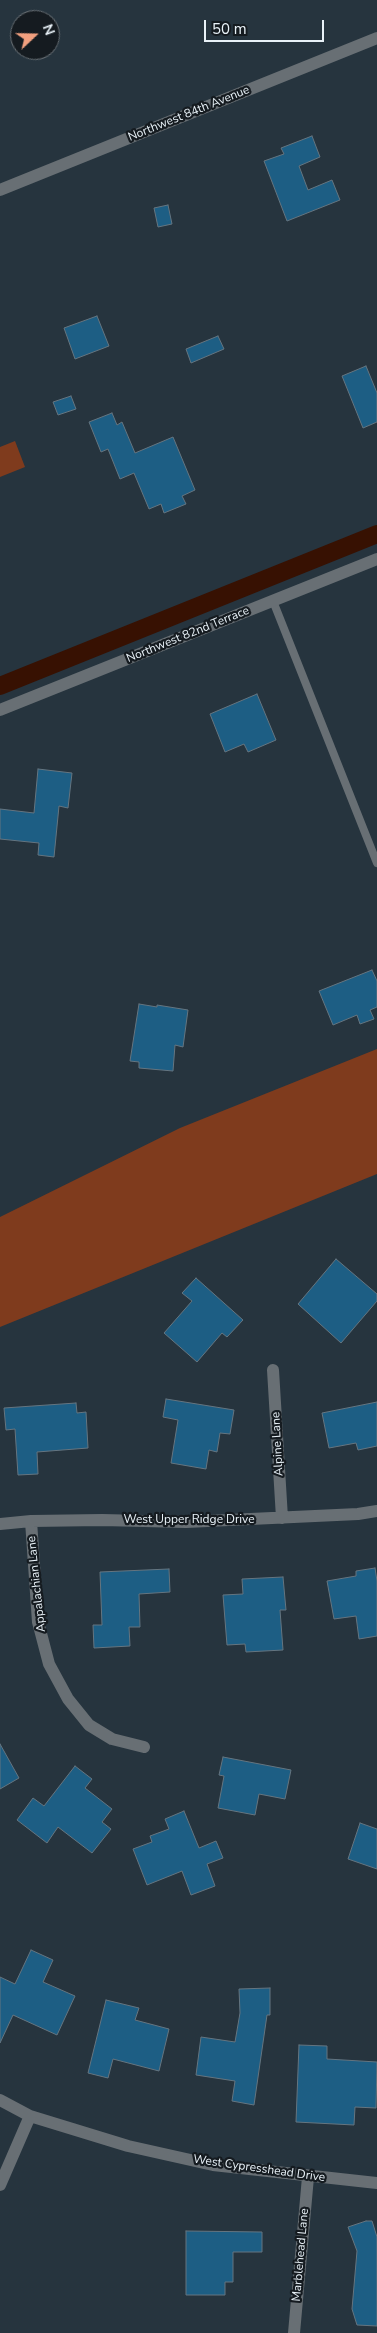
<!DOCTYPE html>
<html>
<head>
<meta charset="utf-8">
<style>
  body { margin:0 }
  #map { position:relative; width:377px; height:2333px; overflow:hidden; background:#26343e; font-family:"Nunito Sans",sans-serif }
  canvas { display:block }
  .north { position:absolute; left:10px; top:10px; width:50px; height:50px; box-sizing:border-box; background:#151b20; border:1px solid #6a7176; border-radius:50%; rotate:69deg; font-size:14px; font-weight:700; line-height:20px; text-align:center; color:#e9f2f8 }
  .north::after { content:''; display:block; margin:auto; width:18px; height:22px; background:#f2a07f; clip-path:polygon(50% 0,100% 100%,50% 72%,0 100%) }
  .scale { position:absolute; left:204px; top:20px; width:120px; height:22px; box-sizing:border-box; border:2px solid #e9f2f8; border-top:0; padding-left:6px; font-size:15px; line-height:18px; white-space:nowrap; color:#e9f2f8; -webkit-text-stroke:4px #151b20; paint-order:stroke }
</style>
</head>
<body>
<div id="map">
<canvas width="377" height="2333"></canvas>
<div class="north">N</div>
<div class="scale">50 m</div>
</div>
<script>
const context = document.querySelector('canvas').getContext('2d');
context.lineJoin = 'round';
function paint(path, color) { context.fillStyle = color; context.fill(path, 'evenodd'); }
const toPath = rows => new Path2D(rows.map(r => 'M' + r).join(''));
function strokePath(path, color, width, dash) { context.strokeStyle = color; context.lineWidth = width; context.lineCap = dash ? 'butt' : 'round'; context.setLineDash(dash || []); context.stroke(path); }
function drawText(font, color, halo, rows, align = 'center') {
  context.font = font + ' "Nunito Sans",sans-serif'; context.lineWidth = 4.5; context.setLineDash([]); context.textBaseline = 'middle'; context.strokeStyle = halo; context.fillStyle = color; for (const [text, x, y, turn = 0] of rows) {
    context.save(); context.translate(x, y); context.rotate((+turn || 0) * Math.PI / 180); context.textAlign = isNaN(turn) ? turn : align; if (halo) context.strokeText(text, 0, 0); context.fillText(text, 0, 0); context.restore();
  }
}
paint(toPath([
  [15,441,25,467,0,477,0,447],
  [377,1049,377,1174,0,1327,0,1217,180,1128]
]), '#7f3b1d');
strokePath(toPath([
  [0,686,377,534]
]), '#371102', 18);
const building = toPath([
  [312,136,320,157,299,166,308,190,332,180,340,200,287,221,264,161,284,154,281,148,312,136],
  [168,205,172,224,158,227,154,208,168,205],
  [97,316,109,346,75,359,64,328,97,316],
  [218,336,224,349,191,363,186,349,218,336],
  [366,366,377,393,377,422,363,428,342,376,366,366],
  [71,396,76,409,58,415,53,402,71,396],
  [112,413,117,425,122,422,135,453,173,437,195,490,182,496,186,504,164,513,161,504,149,509,134,473,120,479,108,449,101,452,89,422,112,413],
  [257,694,276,740,248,752,244,744,225,752,210,714,257,694],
  [38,769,72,773,68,808,59,806,54,857,38,855,39,843,0,839,0,809,34,813,38,769],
  [372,970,377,981,377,1007,370,1010,374,1019,360,1024,357,1015,333,1025,319,991,372,970],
  [139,1004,157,1007,157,1005,188,1010,183,1047,175,1045,173,1071,139,1068,139,1062,130,1061,139,1004],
  [336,1259,377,1294,377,1301,341,1343,298,1304,336,1259],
  [196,1278,243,1320,227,1337,222,1333,197,1362,164,1333,192,1301,182,1293,196,1278],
  [166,1399,234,1410,230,1434,220,1433,217,1452,209,1450,206,1469,171,1463,178,1420,163,1417,166,1399],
  [377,1402,377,1446,358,1450,356,1443,329,1448,322,1413,377,1402],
  [76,1403,77,1413,86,1412,88,1448,37,1452,38,1474,18,1475,15,1429,6,1430,4,1408,76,1403],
  [375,1568,377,1581,377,1636,359,1639,356,1616,334,1619,327,1581,356,1576,356,1571,375,1568],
  [169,1569,170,1592,139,1594,140,1627,129,1627,130,1646,94,1648,93,1625,102,1625,100,1572,169,1569],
  [283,1577,286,1610,280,1610,283,1650,246,1652,245,1644,227,1645,223,1595,243,1594,242,1579,283,1577],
  [0,1744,19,1778,0,1789,0,1744],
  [223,1757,291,1770,285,1799,259,1794,255,1815,218,1808,224,1776,219,1775,223,1757],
  [75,1766,92,1779,85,1788,112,1809,102,1822,111,1829,92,1853,58,1827,47,1843,17,1820,33,1798,44,1806,75,1766],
  [184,1811,199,1848,216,1841,223,1858,207,1864,215,1886,191,1895,182,1871,147,1885,133,1849,152,1842,150,1836,169,1829,165,1819,184,1811],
  [360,1823,377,1829,377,1869,348,1859,360,1823],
  [31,1950,53,1960,43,1982,75,1996,57,2035,13,2015,0,2043,0,1977,15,1984,31,1950],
  [270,1988,270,2015,267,2015,254,2105,232,2101,235,2081,196,2075,201,2037,235,2042,240,2013,239,1989,270,1988],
  [106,2000,139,2008,135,2020,169,2029,159,2071,113,2059,108,2078,88,2073,106,2000],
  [299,2045,327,2046,327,2059,377,2062,376,2108,355,2107,354,2125,296,2122,299,2045],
  [366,2221,372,2221,377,2237,377,2326,357,2325,352,2309,357,2251,348,2227,366,2221],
  [186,2231,262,2232,262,2252,233,2252,233,2282,225,2282,225,2295,186,2295,186,2231]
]);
paint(building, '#1d5e84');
strokePath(building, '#657580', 1);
strokePath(toPath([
  [273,601,377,863]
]), '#686f74', 8);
strokePath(toPath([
  [0,190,377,38],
  [0,710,377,559],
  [273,1370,282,1518],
  [31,1521,38,1622,49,1664,68,1699,89,1725,112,1739,144,1747],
  [0,1524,31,1521,102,1520,186,1522,358,1514,377,1511],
  [0,2100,30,2116,128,2146,213,2165,377,2183],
  [0,2185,30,2116],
  [294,2333,308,2177]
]), '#686f74', 12);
drawText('12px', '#e9f2f8', '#151b20', [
  ["Northwest 84th Avenue",189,114,-22],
  ["Northwest 82nd Terrace",188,635,-22],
  ["Alpine Lane",278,1444,-93],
  ["West Upper Ridge Drive",189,1520],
  ["Appalachian Lane",37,1584,-96],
  ["West Cypresshead Drive",259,2169,8],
  ["Marblehead Lane",301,2255,-85]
]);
</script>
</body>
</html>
